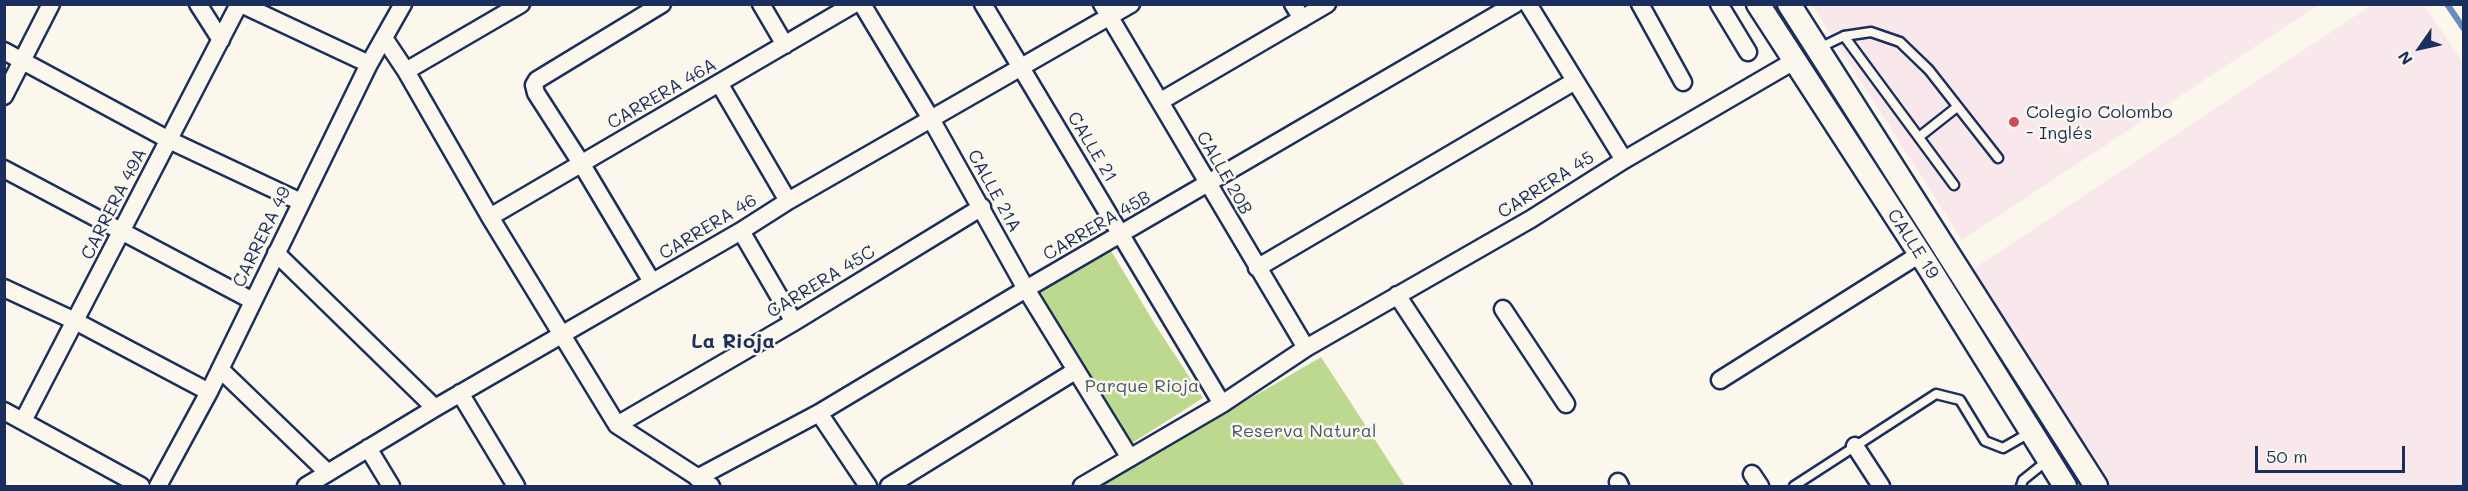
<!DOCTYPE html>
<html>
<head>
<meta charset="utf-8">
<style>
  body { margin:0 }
  #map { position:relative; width:2468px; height:491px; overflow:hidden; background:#fbf7ec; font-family:Mali,sans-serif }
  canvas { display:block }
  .frame { position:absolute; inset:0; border:6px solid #1b2f5e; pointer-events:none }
  .north { position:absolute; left:2390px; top:18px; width:60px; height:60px; -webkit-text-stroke:4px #fbf7ec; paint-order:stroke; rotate:236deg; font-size:16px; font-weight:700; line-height:24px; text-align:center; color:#1b2f5e }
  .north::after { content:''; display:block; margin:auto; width:21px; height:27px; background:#1b2f5e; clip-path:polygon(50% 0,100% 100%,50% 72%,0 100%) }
  .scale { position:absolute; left:2255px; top:446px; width:150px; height:27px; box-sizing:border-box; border:3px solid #1b2f5e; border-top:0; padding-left:8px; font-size:18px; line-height:21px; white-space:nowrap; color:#1b2f5e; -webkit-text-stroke:4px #fbf7ec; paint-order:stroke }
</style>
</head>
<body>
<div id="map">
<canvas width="2468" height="491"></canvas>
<div class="frame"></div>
<div class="north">N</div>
<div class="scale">50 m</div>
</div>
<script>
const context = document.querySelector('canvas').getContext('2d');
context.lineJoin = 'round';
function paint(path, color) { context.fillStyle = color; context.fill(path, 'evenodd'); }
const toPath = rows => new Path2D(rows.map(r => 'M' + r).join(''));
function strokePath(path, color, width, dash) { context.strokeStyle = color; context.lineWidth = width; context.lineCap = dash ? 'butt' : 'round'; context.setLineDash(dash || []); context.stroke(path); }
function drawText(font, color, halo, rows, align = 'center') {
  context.font = font + ' Mali,sans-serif'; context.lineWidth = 5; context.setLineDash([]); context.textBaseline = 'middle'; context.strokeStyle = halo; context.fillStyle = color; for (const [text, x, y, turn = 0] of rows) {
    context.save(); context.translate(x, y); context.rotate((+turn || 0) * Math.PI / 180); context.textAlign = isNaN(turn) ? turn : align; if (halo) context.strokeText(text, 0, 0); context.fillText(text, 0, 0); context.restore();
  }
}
paint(toPath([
  [1812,5,2318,5,1962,240],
  [2372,5,2424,5,2463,62,2463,486,2112,486,1973,269]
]), '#f8e8eb');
paint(toPath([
  [1110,249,1156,326,1203,398,1129,445,1033,295],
  [1321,357,1405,486,1101,486]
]), '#bdd88f');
strokePath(toPath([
  [2447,4,2464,29]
]), '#688dba', 6);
const service = toPath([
  [1844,36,1871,32,1900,42,1929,70,1998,158],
  [1819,48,1844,36,1954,185],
  [1919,137,1957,107],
  [1794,486,1936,394,1960,400,1985,441,2003,448,2031,432],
  [2021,486,2023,480,2048,460]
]);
const minor = toPath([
  [198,4,221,40],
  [241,4,369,64],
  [761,4,785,45],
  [862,4,931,119,1026,289,1130,458],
  [983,4,1222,404],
  [1102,4,1306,348,1531,219,1624,160,1794,61],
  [1293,4,1302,19],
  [1528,4,1624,160],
  [1640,4,1683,82],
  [1719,4,1748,52],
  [384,38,406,71,490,217,617,425,711,486],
  [4,51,169,140,301,202],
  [406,71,521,4],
  [719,83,788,201],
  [4,96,51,4],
  [1161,101,1327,4],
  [4,169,253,301],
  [490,217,854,4],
  [741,231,794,322],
  [276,253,435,408],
  [1257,268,1575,81],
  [652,282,581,163,536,93,534,85,537,80,662,4],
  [4,288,75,321,209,392],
  [1397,295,1523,486],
  [1503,309,1566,404],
  [220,369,328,473],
  [1720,380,1920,254],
  [460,393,516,486],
  [4,411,141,486],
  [819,413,868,486],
  [23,421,239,4],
  [617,425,794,322,982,207],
  [1855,446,1881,486],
  [368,448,391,486],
  [1752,474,1760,486],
  [697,478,819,413,1026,289,1515,4],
  [1618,482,1620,486],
  [158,486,209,392,369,64,403,4],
  [306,486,435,408,741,231,788,201,1131,4],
  [889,486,1075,371],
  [1082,486,1222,404,1306,348]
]);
const secondary = toPath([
  [1758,4,1928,266,2065,486],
  [1789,4,2096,486]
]);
strokePath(service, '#1b2f5e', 13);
strokePath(minor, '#1b2f5e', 21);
strokePath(secondary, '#1b2f5e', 27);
strokePath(service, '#fbf7ec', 8);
strokePath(minor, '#fbf7ec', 16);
strokePath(secondary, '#fbf7ec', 22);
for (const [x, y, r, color] of [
  [2014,122,6,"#d1495b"]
]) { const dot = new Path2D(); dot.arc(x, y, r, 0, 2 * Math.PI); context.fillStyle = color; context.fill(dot); strokePath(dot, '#fbf7ec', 2); }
drawText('18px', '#1b2f5e', '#fbf7ec', [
  ["CARRERA 46A",662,94,-30],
  ["CALLE 21",1092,147,59],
  ["CALLE 20B",1224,173,60],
  ["CARRERA 45",1546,185,-32],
  ["CALLE 21A",994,191,61],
  ["CARRERA 49A",114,204,-63],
  ["CARRERA 45B",1097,226,-30],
  ["CARRERA 46",708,227,-31],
  ["CARRERA 49",262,237,-64],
  ["CALLE 19",1913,244,57],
  ["CARRERA 45C",821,282,-31]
]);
drawText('18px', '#1b2f5e', '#fbf7ec', [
  ["Colegio Colombo",2026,112],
  ["- Inglés",2026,133]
], 'left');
drawText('18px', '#44596a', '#fbf7ec', [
  ["Parque Rioja",1142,386],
  ["Reserva Natural",1304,431]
]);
drawText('bold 20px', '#1b2f5e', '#fbf7ec', [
  ["La Rioja",733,342]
]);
</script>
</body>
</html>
